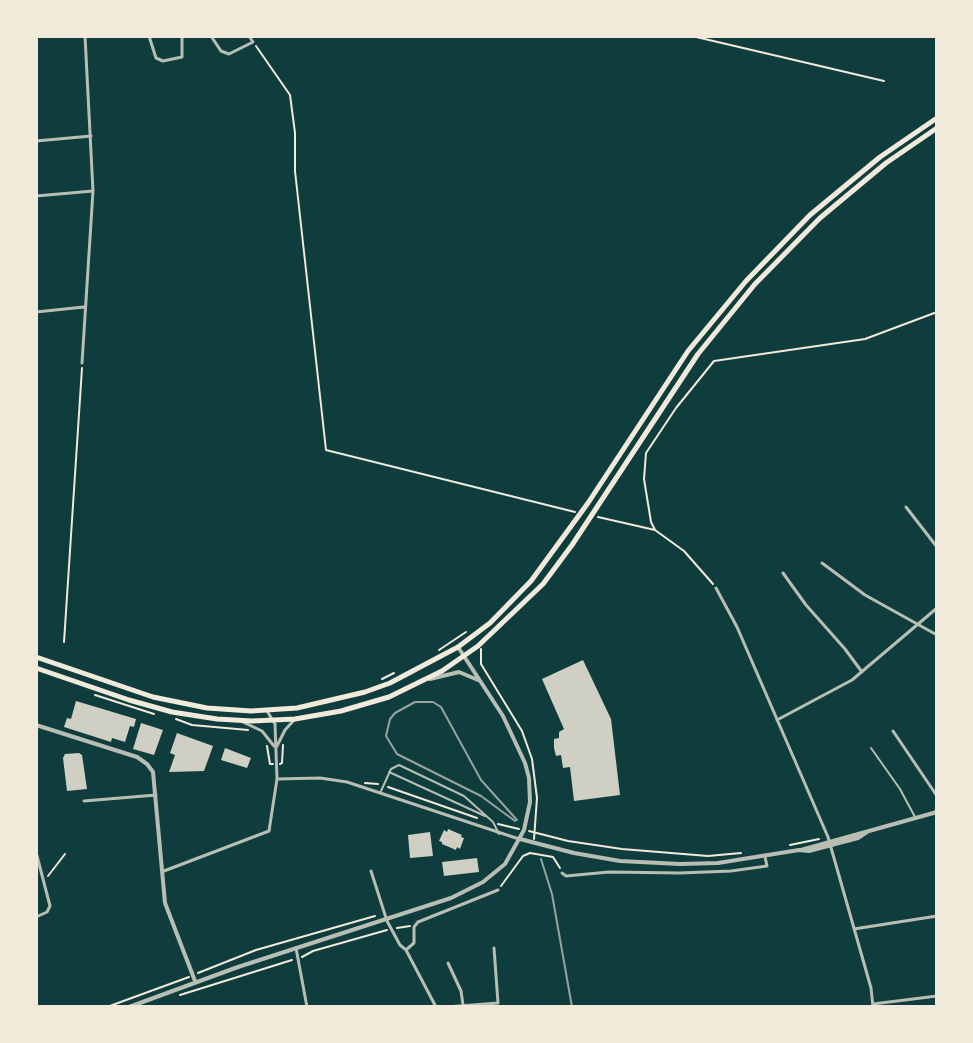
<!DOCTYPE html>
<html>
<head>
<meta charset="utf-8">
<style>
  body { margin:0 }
  #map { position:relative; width:973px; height:1043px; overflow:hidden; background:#0f3d3e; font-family:"Roboto Serif",serif }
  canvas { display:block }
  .frame { position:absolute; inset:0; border:38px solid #f1e9da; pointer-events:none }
</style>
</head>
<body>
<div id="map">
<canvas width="973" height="1043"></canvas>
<div class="frame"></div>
</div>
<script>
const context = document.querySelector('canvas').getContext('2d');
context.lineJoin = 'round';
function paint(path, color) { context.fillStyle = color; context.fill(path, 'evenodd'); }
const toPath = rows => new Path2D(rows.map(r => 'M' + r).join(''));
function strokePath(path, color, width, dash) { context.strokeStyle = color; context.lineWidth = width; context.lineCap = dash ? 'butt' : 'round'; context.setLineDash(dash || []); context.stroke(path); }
paint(toPath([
  [583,660,611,719,620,795,574,801,570,767,563,768,561,755,556,756,554,748,554,739,559,738,559,732,564,729,542,679],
  [76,701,136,719,134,727,130,726,125,742,112,738,111,742,64,727,67,718,71,719],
  [141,723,163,730,154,755,133,749],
  [177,733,213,746,204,771,169,772,175,755,170,753],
  [225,748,251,758,247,768,221,760],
  [79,753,82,755,87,789,67,791,63,758,65,754],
  [448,829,462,835,461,837,464,838,460,849,457,847,456,850,442,844,442,842,439,841,444,830,447,832],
  [430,832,433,856,410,858,408,835],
  [477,858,479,872,444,876,442,862]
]), '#cfcfc3');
strokePath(toPath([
  [692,36,884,81],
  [256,46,290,95,295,133,295,171,326,450,575,512],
  [598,517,655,530,684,551,713,584],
  [655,530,651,522,644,479,646,453,676,408,714,361,865,339,937,312],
  [64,642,82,368],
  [481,649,481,664,522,731,532,759,537,798,534,839],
  [439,650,466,632],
  [382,679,394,673],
  [95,695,154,714],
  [176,719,192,725,248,730],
  [267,746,270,764,273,764],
  [280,764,282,763,283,745],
  [365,783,378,784],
  [388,787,477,818],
  [498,824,519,829],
  [529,831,568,841,622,849,708,856,741,853],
  [790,845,819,839],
  [48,876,65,854],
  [501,886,523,856,530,853,553,857,560,868],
  [397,928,410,926],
  [302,957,313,951,387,930],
  [198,973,256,950,375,916],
  [180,995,292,960],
  [107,1007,189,977]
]), '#f1e9da', 2);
strokePath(toPath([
  [871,748,900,789,915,817],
  [389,772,485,816],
  [381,791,391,769,399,765,464,796,493,822,499,834]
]), '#b8beb3', 2);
strokePath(toPath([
  [149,36,156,58,163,61,182,57,182,36],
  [211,36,221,51,229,54,253,42,249,36],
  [36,141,91,136],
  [36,196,93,191],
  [36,312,84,307],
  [82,363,93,191,85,36],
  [906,507,937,547],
  [822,563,865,595,937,635],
  [783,573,806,605,845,649,862,672],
  [716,588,737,627,828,837,871,988,873,1007],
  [777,720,852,680,937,608],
  [243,722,262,731,274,746],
  [893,731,937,796],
  [277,746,285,730,295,719],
  [277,779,320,778,347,782,519,839],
  [84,801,156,795],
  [936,813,937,800],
  [36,852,50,906,47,912,36,917],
  [164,871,269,831,277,779,275,724,267,711],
  [371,871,387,921,400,945,406,950,436,1007],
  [562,873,566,876,609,872,680,873,731,871,767,866,765,857],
  [854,929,937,916],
  [296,948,307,1007],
  [406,950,414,943,414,927,418,922,498,890],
  [448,963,461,991,463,1005],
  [873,1004,937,996],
  [446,1007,498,1003,494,948]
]), '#b8beb3', 3);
strokePath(toPath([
  [430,679,459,672,478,680],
  [36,725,137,757,147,764,153,772,165,903,195,981],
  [520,839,574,853,620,861,680,864,718,863,799,850,809,851,858,838,867,832],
  [801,850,937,812],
  [129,1007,238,967,451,898,483,882,505,864,524,830,530,802,529,778,525,763,503,716,458,647]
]), '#b8beb3', 4);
strokePath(toPath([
  [36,657,153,697,207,708,251,711,297,708,365,692,390,683,458,647,490,623,531,581,588,503,688,351,746,281,810,215,880,157,937,118],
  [36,668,129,700,172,712,217,719,252,721,295,719,341,711,389,697,442,671,478,646,543,584,572,545,698,354,755,284,820,218,886,163,937,128]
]), '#f1e9da', 5);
strokePath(toPath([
  [515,821,481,796,397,754,386,736,390,719,395,713,415,702,433,702,441,707,481,780,517,820],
  [541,859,552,894,572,1007]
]), '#97a49c', 2);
</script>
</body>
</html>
